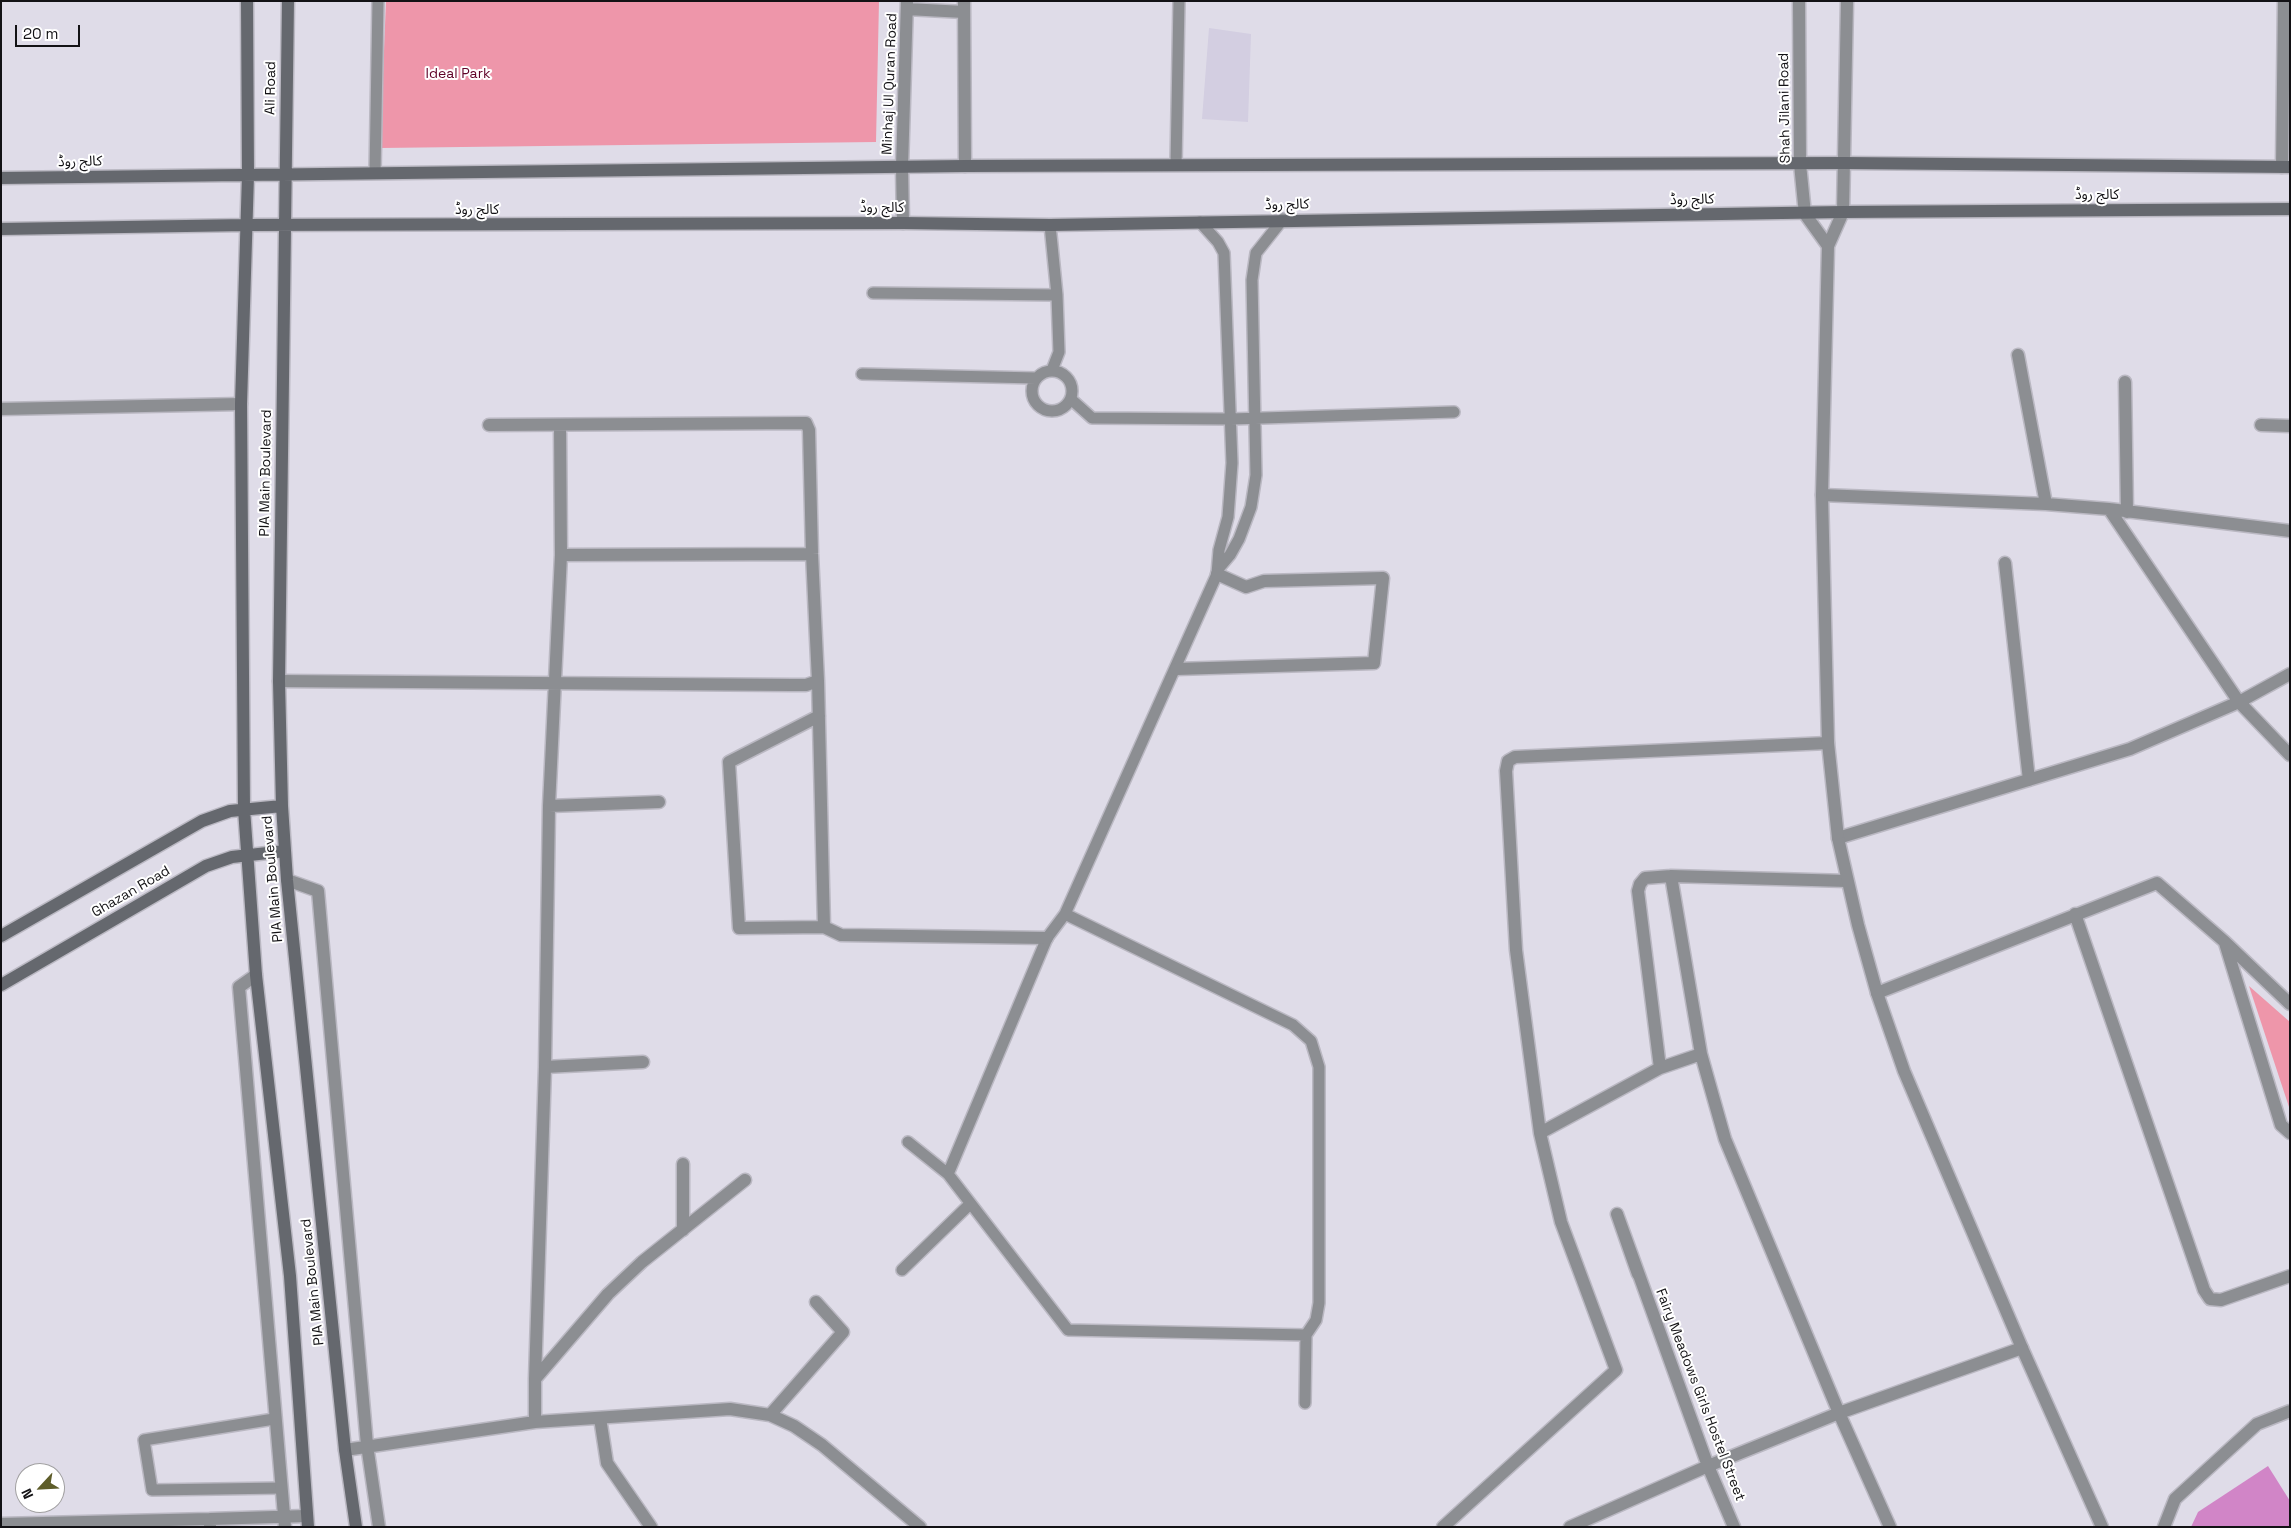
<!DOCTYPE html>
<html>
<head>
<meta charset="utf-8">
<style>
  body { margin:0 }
  #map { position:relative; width:2291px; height:1528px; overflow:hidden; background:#dfdce8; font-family:"Space Grotesk",sans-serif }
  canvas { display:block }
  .frame { position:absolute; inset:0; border:2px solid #131215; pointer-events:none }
  .north { position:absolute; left:15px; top:1463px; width:50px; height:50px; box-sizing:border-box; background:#fff; border:1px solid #a1a0a1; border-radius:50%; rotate:245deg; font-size:14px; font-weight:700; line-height:20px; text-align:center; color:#131215 }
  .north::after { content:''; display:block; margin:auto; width:18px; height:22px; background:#5e5d2a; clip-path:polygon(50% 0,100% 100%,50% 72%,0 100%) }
  .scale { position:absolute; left:15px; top:25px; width:65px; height:22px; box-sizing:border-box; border:2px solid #131215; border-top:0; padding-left:6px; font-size:15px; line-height:18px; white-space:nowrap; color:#131215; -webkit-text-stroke:4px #fff; paint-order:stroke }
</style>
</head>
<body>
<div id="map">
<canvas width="2291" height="1528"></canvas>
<div class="frame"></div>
<div class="north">N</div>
<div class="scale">20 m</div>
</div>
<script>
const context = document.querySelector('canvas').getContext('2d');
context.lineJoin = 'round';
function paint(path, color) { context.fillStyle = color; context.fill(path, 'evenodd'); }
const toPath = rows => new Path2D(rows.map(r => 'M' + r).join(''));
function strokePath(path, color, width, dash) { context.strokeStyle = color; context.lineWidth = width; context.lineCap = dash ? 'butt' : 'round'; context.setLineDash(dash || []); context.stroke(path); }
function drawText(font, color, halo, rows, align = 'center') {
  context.font = font + ' "Space Grotesk","Noto Sans Arabic",sans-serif'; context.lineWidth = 4; context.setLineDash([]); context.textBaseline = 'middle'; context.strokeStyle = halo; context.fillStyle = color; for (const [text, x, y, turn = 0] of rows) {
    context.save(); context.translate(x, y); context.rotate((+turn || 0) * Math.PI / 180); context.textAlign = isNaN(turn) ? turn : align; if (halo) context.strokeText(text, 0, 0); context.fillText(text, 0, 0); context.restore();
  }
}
paint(toPath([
  [1209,28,1251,34,1248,122,1202,119]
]), '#d3cee1');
paint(toPath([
  [386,1,879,1,876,142,380,148],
  [2249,986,2290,1022,2290,1110]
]), '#ee96aa');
paint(toPath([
  [2268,1466,2290,1501,2290,1527,2191,1527,2198,1512]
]), '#d185c7');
const service = toPath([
  [1176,165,1179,1],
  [375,173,378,1],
  [1050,225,1057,295,1059,352,1052,370],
  [873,293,1057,295],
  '1032 391a20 20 0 1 1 40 0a20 20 0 1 1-40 0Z',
  [862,374,1036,378],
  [1072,400,1092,418,1231,419,1454,412],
  [1219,568,1230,555,1239,539,1251,507,1256,475,1252,280,1256,253,1283,219],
  [1065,914,1293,1025,1311,1041,1319,1067,1319,1303,1316,1320,1306,1335,1305,1403],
  [908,1142,948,1174,1047,938,1065,914,1217,574,1219,550,1228,517,1232,463,1224,253,1218,242,1200,222],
  [948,1174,1068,1330,1306,1335],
  [902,1270,970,1204],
  [274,1419,144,1440,152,1490,281,1488]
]);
const minor = toPath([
  [2282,167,2284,1],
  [2018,355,2046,504],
  [2125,382,2127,512],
  [1,409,241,404],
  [489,425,806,423,809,430,812,554,818,681,824,927],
  [2261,425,2290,426],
  [1822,495,2046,504,2109,509,2290,531],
  [2109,509,2239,702,2290,755],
  [561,555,812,554],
  [2005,563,2029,780],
  [1176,669,1374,663,1383,578,1264,581,1246,587,1217,574],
  [279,681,792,685,806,685,818,681],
  [819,716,729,762,739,928,824,927,841,935,1047,938],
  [549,806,659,802],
  [1838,838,2130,749,2239,702,2290,674],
  [1671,876,1701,1054,1725,1139,1839,1413,1890,1527],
  [287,880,318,891,367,1445,379,1527],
  [2075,914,2204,1290,2210,1299,2221,1300,2290,1276],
  [2225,943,2281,1125,2290,1133],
  [256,975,239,987,285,1527],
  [1877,993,2157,883,2225,942,2290,1004],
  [545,1067,643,1062],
  [1660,1068,1638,891,1640,884,1645,878,1671,876,1847,881],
  [1540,1133,1516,950,1506,771,1508,761,1515,757,1828,743],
  [683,1164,683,1230],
  [1638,1274,1633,1260,1617,1214,1708,1466,1734,1527],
  [535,1379,545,1067,549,806,561,555,560,425],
  [770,1415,843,1332,816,1302],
  [600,1418,607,1463,651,1527],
  [535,1422,535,1379,608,1294,642,1262,745,1180],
  [345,1450,535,1422,730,1409,770,1415,794,1426,822,1445,920,1527],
  [1,1524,210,1519],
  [210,1527,210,1519,306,1516],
  [1443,1527,1616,1370,1561,1222,1540,1133,1660,1068,1701,1054],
  [1570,1527,1708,1466,1839,1413,2022,1348],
  [2164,1527,2175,1499,2257,1424,2290,1411]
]);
const tertiary = toPath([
  [964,1,965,166],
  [1799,1,1800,164,1805,214,1828,246],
  [1847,1,1843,212,1828,246,1822,495,1828,743,1838,838,1858,925,1877,993,1904,1071,2022,1348,2102,1527],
  [907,9,964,12],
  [903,223,902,167,907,1]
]);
const secondary = toPath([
  [247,1,248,175,241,404,244,809,256,975,290,1276,308,1527],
  [288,1,279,681,282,806,287,880,345,1450,356,1527],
  [1,178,965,166,1844,163,2290,167],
  [1,229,247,225,903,223,1050,225,1843,212,2290,209],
  [1,936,202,821,230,811,282,806],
  [1,985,206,866,232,857,285,851]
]);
strokePath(service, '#bab8c2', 14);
strokePath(minor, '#bab8c2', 15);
strokePath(tertiary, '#bab8c2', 15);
strokePath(secondary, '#bab8c2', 15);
strokePath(service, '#8c8e92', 11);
strokePath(minor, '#8c8e92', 12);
strokePath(tertiary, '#8c8e92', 12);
strokePath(secondary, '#65686e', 12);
drawText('14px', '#600228', '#fff', [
  ["Ideal Park",458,74]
]);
drawText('14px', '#131215', '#fff', [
  ["Minhaj Ul Quran Road",890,84,-88],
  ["Ali Road",271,88,-89],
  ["Shah Jilani Road",1785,108,-91],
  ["کالج روڈ",80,162,-1],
  ["کالج روڈ",2097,195],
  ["کالج روڈ",1692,200,-1],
  ["کالج روڈ",1287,205,-1],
  ["کالج روڈ",882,208],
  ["کالج روڈ",477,210],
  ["PIA Main Boulevard",266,473,-89],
  ["PIA Main Boulevard",273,879,-95],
  ["Ghazan Road",131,892,-30],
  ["PIA Main Boulevard",313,1282,-96],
  ["Fairy Meadows Girls Hostel Street",1700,1395,69]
]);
</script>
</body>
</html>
